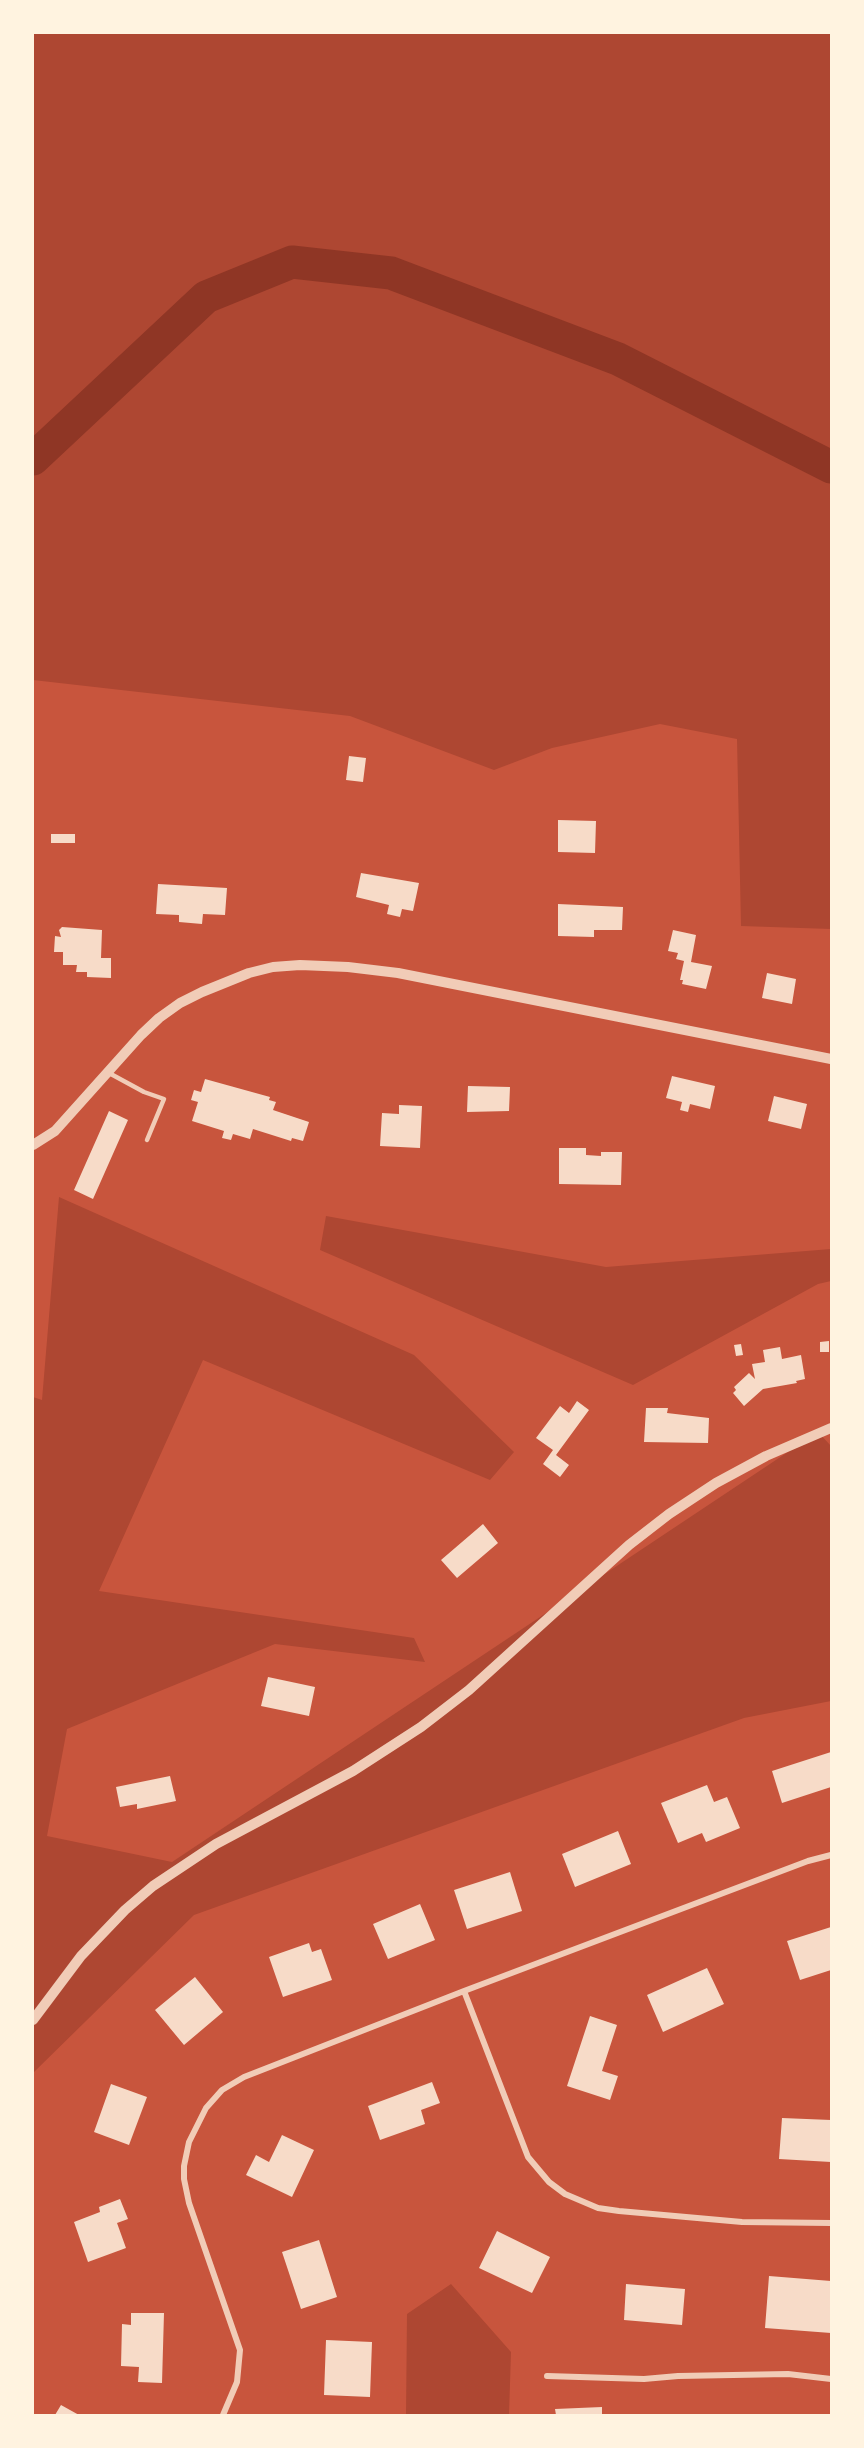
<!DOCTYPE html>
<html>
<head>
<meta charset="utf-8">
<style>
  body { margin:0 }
  #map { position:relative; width:864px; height:2448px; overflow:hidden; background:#c8553d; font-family:"Open Sans",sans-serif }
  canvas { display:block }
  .frame { position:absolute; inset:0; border:34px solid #fff3e0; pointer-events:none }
</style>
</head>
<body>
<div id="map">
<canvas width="864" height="2448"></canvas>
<div class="frame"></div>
</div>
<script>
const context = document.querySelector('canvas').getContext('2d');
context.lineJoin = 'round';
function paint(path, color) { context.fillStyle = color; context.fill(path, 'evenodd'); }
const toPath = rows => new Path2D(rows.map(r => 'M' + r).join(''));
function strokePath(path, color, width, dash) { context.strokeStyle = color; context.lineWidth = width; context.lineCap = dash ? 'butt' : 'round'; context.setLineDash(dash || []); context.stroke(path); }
paint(toPath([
  [33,33,831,33,831,929,741,926,737,739,660,724,552,748,494,770,350,716,33,680],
  [59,1197,414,1355,514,1452,490,1480,203,1360,99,1591,414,1638,425,1662,275,1644,67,1729,47,1836,172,1862,818,1432,831,1446,831,1701,744,1718,194,1915,33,2073,33,1397,42,1400],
  [326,1216,606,1267,831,1249,831,1281,818,1284,633,1385,320,1250],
  [451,2284,511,2352,509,2415,406,2415,407,2314]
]), '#ae4732');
strokePath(toPath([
  [33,459,206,297,292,262,391,273,618,359,831,467]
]), '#8f3625', 33);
paint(toPath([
  [349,756,366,758,363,782,346,780],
  [558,820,596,821,595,853,558,852],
  [51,834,75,834,75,843,51,843],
  [361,873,419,883,413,911,402,909,400,917,387,914,389,905,356,897],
  [158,884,227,888,225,915,203,914,202,924,179,922,179,915,156,914],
  [558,904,623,907,622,930,594,930,594,937,558,936],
  [62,927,102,930,101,958,111,958,111,978,87,977,87,972,76,972,77,965,63,965,63,952,54,952,55,936,61,937,59,930],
  [673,930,696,935,691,962,712,966,706,989,682,984,683,980,680,980,684,961,676,959,678,953,668,951],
  [767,973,796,979,792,1004,762,998],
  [672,1076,715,1086,710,1109,690,1104,688,1112,680,1110,682,1102,666,1098],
  [205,1079,270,1097,269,1100,276,1102,273,1110,309,1122,303,1141,292,1138,291,1141,253,1129,250,1139,233,1134,231,1140,222,1138,224,1131,192,1121,198,1102,191,1100,194,1090,201,1092],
  [468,1086,510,1087,509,1111,467,1112],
  [774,1096,807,1104,801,1129,768,1121],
  [399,1105,422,1106,420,1148,380,1146,382,1113,399,1114],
  [109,1111,128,1120,93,1199,74,1190],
  [559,1148,586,1148,586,1155,601,1156,601,1152,622,1152,621,1185,559,1184],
  [829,1341,829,1352,820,1352,820,1342],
  [741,1344,743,1355,736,1356,734,1345],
  [780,1347,782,1359,801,1355,805,1379,796,1381,797,1383,763,1389,744,1406,733,1393,736,1390,734,1387,749,1373,755,1379,752,1364,765,1362,763,1350],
  [577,1401,589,1410,556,1455,569,1465,560,1477,543,1464,553,1450,536,1438,560,1406,569,1413],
  [646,1408,668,1408,667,1413,709,1418,708,1443,644,1442],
  [483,1524,498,1543,457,1578,441,1560],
  [268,1677,315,1687,309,1716,261,1706],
  [831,1752,831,1787,782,1803,772,1771],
  [170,1776,176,1801,137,1809,137,1804,120,1807,116,1787],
  [707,1785,714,1802,727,1797,740,1828,706,1842,702,1833,678,1843,661,1803],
  [618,1831,631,1864,575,1887,562,1854],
  [510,1872,522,1911,467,1929,454,1890],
  [420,1904,435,1940,388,1959,373,1924],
  [831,1927,831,1970,800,1980,787,1941],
  [309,1943,312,1952,321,1949,332,1980,283,1997,269,1957],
  [707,1968,724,2004,663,2032,647,1995],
  [195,1977,223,2012,184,2045,155,2010],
  [590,2016,617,2025,602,2071,618,2076,610,2100,567,2086],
  [432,2082,440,2103,421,2110,425,2124,380,2140,368,2106],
  [111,2084,147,2097,129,2145,94,2132],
  [782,2118,831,2120,831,2162,779,2159],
  [282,2135,314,2150,292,2197,246,2175,256,2155,269,2162],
  [120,2199,128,2219,117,2223,126,2248,88,2262,74,2222,100,2212,99,2207],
  [497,2231,550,2257,532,2293,479,2268],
  [319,2240,337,2297,301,2309,282,2252],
  [769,2276,831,2281,831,2333,765,2328],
  [626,2284,685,2289,682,2325,624,2320],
  [131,2313,164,2313,162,2383,138,2382,139,2367,121,2366,122,2324,131,2325],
  [326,2340,372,2342,370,2397,324,2395],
  [61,2405,79,2415,55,2415],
  [602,2407,602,2415,556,2415,555,2409]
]), '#f7dbc8');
strokePath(toPath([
  [109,1073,144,1092,164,1099,147,1140]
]), '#f1ccb7', 4.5);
strokePath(toPath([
  [464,1991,528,2157,549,2182,565,2194,598,2208,619,2211,742,2222,831,2223],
  [547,2376,644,2379,678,2376,788,2374,831,2379],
  [223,2415,237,2382,240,2350,189,2203,184,2179,184,2166,189,2142,206,2108,222,2090,244,2077,464,1991,808,1861,831,1855]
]), '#f1ccb7', 6);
strokePath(toPath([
  [33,1145,55,1131,141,1035,159,1018,180,1003,202,992,249,973,273,967,300,965,348,967,398,973,831,1059],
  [33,2020,81,1956,125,1910,153,1886,216,1844,353,1771,421,1727,469,1690,629,1545,669,1514,716,1483,766,1456,831,1428]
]), '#f1ccb7', 10);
</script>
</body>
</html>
